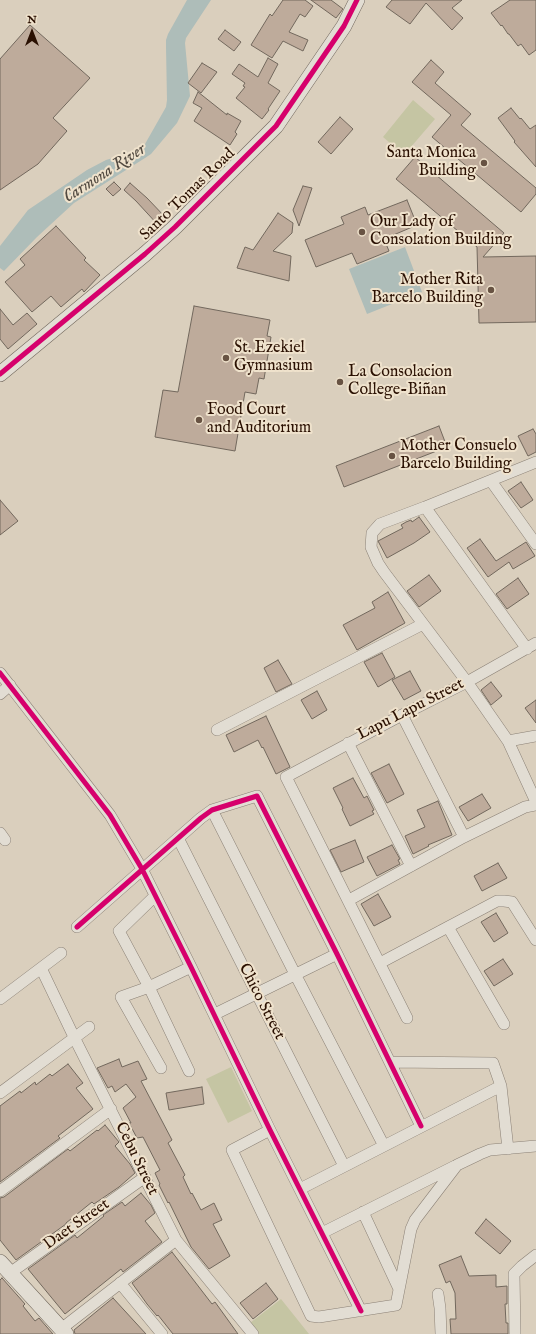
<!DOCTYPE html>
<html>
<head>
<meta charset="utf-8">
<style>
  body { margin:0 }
  #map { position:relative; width:536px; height:1334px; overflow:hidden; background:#dacfbd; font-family:"IM FELL English",serif }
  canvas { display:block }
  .north { position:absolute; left:12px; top:12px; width:40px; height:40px; -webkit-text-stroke:3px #efe2cc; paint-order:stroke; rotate:0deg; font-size:11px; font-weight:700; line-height:16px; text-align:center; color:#2a1002 }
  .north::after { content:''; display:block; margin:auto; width:14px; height:18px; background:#2a1002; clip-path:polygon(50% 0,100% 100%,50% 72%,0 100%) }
</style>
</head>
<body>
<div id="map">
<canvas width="536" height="1334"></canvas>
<div class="north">N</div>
</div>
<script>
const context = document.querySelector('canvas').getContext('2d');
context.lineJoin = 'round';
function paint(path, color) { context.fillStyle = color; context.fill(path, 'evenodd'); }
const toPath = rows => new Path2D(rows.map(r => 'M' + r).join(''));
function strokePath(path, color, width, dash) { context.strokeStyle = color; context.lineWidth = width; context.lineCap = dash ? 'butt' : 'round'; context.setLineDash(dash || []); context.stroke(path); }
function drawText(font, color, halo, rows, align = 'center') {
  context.font = font + ' "IM FELL English",serif'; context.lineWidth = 4; context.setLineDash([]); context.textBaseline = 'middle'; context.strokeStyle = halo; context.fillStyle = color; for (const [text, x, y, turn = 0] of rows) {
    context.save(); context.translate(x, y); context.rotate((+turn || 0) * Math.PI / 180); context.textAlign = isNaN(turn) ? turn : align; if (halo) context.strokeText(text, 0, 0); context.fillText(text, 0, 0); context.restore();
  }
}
paint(toPath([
  [413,100,435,119,404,155,383,137],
  [231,1067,252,1111,228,1123,206,1079],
  [281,1299,309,1334,259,1334,250,1323]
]), '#c5c5a3');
paint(toPath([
  [187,0,211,0,186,38,185,43,190,96,177,123,151,154,145,158,74,203,37,237,4,271,0,268,0,246,28,210,87,170,106,160,133,152,141,148,145,144,166,107,167,100,166,47,166,40,168,34],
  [405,247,422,292,367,314,349,269]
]), '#aebdb9');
const building = toPath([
  [283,0,305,0,313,6,305,17,300,14,289,32,308,40,303,51,283,41,272,58,251,45,270,14,272,16,283,0],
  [311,0,331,0,343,9,336,18,311,0],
  [392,0,462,0,452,8,463,18,452,30,426,3,410,24,386,7,392,0],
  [510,0,536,0,536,50,529,55,521,44,518,46,509,34,508,34,502,25,501,26,491,13,510,0],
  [30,25,90,78,53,118,67,131,38,164,0,190,0,59,30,25],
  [225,30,241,42,234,51,218,39,225,30],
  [268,58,278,64,268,83,280,91,268,109,269,110,262,119,236,98,245,87,243,86,245,83,232,74,239,64,258,77,268,58],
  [431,60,444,72,435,83,471,114,461,125,536,188,536,194,521,212,432,137,451,115,412,82,431,60],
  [202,63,217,72,201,93,188,83,202,63],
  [198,92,227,115,227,113,241,121,235,132,237,134,230,145,194,121,202,108,193,103,198,92],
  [511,108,520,119,521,118,530,129,536,125,536,167,514,142,515,141,498,118,511,108],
  [340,117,353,129,331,154,318,142,340,117],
  [415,157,504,233,483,257,536,256,536,322,479,323,477,247,396,179,415,157],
  [114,182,121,189,113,196,106,189,114,182],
  [130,183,147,198,167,219,159,226,136,201,124,190,130,183],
  [303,186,312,188,299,226,293,210,303,186],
  [407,200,417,225,384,239,389,251,357,264,352,253,316,267,305,240,344,224,341,217,365,207,368,215,407,200],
  [278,213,293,223,292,233,273,251,291,256,289,281,237,268,245,247,253,250,278,213],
  [56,226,86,258,84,260,100,275,84,292,82,289,61,307,51,296,32,312,5,282,25,265,20,259,56,226],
  [194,306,270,320,267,336,271,337,264,379,259,378,256,394,245,392,235,451,155,437,163,390,178,392,194,306],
  [0,309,13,325,27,313,37,324,8,349,0,339,0,309],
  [439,426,447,447,344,487,336,466,439,426],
  [533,429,536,434,536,452,528,456,518,436,533,429],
  [521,482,533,500,521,508,508,491,521,482],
  [0,500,18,521,0,535,0,500],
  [419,517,430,532,414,543,387,558,378,541,403,528,401,525,406,522,411,520,412,522,419,517],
  [480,539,496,561,526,542,535,556,513,569,509,562,488,577,467,548,480,539],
  [429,575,441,591,419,607,407,591,429,575],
  [518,578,529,594,507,609,496,594,518,578],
  [388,592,405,623,357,650,343,625,375,608,372,602,388,592],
  [382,653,395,677,378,687,364,662,382,653],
  [278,660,292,684,276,692,264,668,278,660],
  [410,671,421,691,404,700,392,680,410,671],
  [491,682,502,696,491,705,481,690,491,682],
  [317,691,327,710,312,719,301,700,317,691],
  [536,700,536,723,525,708,536,700],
  [266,716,290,767,276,774,263,747,262,748,258,740,234,752,226,735,266,716],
  [389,764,404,794,387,803,371,773,389,764],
  [353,778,364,798,367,796,374,810,372,811,374,814,350,826,342,809,343,808,333,788,353,778],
  [482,794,491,808,468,821,459,807,482,794],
  [438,801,452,835,428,845,429,846,413,854,405,836,425,827,417,810,438,801],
  [355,840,364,862,341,872,330,850,355,840],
  [392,845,400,859,398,860,400,864,377,876,367,857,392,845],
  [498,863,507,878,482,891,474,876,498,863],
  [378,894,391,917,374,926,361,904,378,894],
  [496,913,508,933,494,942,481,922,496,913],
  [503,959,513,974,494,986,484,971,503,959],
  [119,1059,122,1067,138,1061,147,1079,141,1081,172,1140,168,1143,185,1175,183,1177,191,1194,192,1193,201,1210,214,1203,222,1220,213,1224,230,1256,209,1269,191,1247,169,1202,168,1203,159,1185,160,1184,155,1173,160,1170,143,1137,137,1138,129,1123,131,1123,123,1108,136,1097,126,1084,115,1092,112,1086,108,1088,97,1068,119,1059],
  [68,1064,83,1083,76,1088,93,1109,58,1136,60,1138,0,1182,0,1106,20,1091,21,1093,35,1082,36,1085,50,1074,52,1076,68,1064],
  [202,1087,204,1104,169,1110,166,1093,202,1087],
  [105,1125,119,1142,115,1146,130,1164,135,1173,119,1187,94,1204,92,1202,66,1223,66,1224,16,1260,0,1240,0,1198,4,1197,68,1149,70,1151,97,1130,98,1131,105,1125],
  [141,1193,151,1205,155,1213,145,1221,162,1242,123,1272,121,1269,65,1314,28,1269,75,1235,77,1238,104,1216,103,1215,122,1202,125,1206,141,1193],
  [486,1219,511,1241,500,1254,475,1233,486,1219],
  [172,1252,212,1304,215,1302,238,1334,173,1334,158,1315,157,1316,147,1304,132,1283,172,1252],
  [461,1256,469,1276,496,1275,496,1287,507,1286,507,1304,505,1304,506,1323,508,1323,508,1334,451,1334,450,1319,456,1319,455,1293,450,1281,446,1283,439,1265,461,1256],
  [2,1278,25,1304,23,1306,35,1321,39,1318,53,1334,0,1334,0,1280,2,1278],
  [266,1283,278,1299,253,1319,240,1303,266,1283],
  [113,1298,146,1334,75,1334,74,1330,113,1298]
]);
paint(building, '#beab9b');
strokePath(building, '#72685d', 1);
const street = toPath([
  [536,462,425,507,380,524,372,533,371,547,378,563,384,572,467,682,508,741,536,802],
  [491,481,536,544],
  [425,507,527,649],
  [0,673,110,815,142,869,191,967,270,1130,361,1311],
  [0,694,10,685],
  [402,715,464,837],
  [217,730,423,624],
  [508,741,536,736],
  [348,743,411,866],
  [212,810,295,974,384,1146],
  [0,833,5,840],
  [178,838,344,1166],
  [155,896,119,931,149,987,189,1071],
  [349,900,464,837,525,807,536,805],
  [77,927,201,818,212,810,257,796,337,954,421,1126],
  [448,927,504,1024],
  [380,963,497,901,504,901,512,902,536,940],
  [41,968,74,1037,176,1240,253,1334],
  [0,999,61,953],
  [215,1014,337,954],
  [407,1018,286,777,402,715,467,682,536,643],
  [390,1062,493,1063,501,1086,508,1149],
  [161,1068,121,997,149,987,191,967],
  [0,1093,89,1027],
  [270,1130,232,1150,311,1316,319,1317,396,1305,411,1229,415,1220,457,1165,480,1154,490,1150,536,1146],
  [300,1189,501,1086],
  [0,1191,111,1109],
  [363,1212,399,1289],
  [322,1233,455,1166],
  [10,1273,145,1177],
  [120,1283,162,1334],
  [438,1294,440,1308,441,1334],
  [61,1329,176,1240],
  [515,1334,514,1274,522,1266,536,1255]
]);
const secondary = toPath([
  [0,374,145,254,175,227,276,126,344,26,357,0],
  [0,1262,66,1334]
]);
strokePath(street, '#8b8176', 12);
strokePath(secondary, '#72685d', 16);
strokePath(street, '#e2ddd3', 11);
strokePath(secondary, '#e2ddd3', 15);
strokePath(toPath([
  [0,374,145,254,175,227,276,126,344,26,357,0],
  [0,673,110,815,142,869,191,967,270,1130,361,1311],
  [77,927,201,818,212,810,257,796,337,954,421,1126]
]), '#d6006c', 5);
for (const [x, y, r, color] of [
  [484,163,4,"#685343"],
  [362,232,4,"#685343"],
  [491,290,4,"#685343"],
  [226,358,4,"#685343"],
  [340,382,4,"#685343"],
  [199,420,4,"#685343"],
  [392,456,4,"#685343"]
]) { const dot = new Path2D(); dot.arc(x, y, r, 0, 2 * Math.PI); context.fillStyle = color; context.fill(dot); strokePath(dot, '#efe2cc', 1.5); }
drawText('16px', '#2a1002', '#efe2cc', [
  ["Santa Monica",476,154,"right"],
  ["Building",476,172,"right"],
  ["Our Lady of",370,223],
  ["Consolation Building",370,241],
  ["Mother Rita",483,281,"right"],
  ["Barcelo Building",483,299,"right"],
  ["St. Ezekiel",234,349],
  ["Gymnasium",234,367],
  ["La Consolacion",348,373],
  ["College-Biñan",348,391],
  ["Food Court",207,411],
  ["and Auditorium",207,429],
  ["Mother Consuelo",400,447],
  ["Barcelo Building",400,465]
], 'left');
drawText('16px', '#2a1002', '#efe2cc', [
  ["Santo Tomas Road",188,195,-44],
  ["Lapu Lapu Street",411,710,-27],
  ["Chico Street",261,1002,63],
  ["Cebu Street",136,1159,64],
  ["Daet Street",77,1225,-35]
]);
drawText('italic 17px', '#524a41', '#efe2cc', [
  ["Carmona River",105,174,-33]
]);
</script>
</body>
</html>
